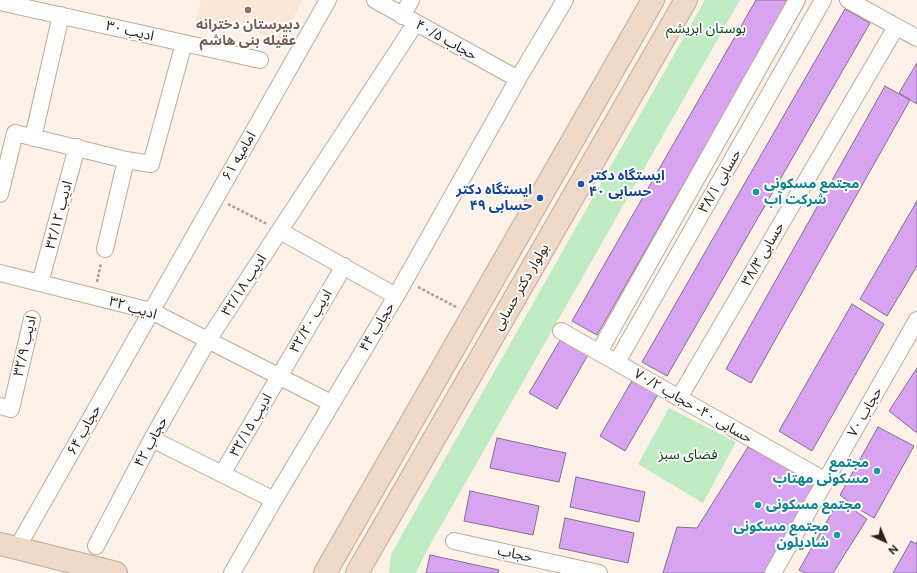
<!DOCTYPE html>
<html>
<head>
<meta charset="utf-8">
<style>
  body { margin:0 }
  #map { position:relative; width:917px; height:573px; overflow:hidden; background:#fdf1e8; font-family:"Public Sans",sans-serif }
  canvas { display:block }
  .north { position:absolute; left:865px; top:521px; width:40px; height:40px; -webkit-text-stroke:3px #fff; paint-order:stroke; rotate:136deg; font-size:11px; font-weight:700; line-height:16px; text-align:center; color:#2c2219 }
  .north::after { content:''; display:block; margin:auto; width:14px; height:18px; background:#2c2219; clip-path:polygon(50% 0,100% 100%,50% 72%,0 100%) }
</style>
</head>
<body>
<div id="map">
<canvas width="917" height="573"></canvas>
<div class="north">N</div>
</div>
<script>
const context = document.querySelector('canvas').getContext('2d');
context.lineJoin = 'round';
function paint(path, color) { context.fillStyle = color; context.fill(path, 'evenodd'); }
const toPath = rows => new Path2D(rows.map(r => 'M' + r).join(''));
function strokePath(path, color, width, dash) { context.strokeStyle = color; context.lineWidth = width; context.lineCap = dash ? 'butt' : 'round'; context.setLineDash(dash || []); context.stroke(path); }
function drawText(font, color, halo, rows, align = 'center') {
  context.font = font + ' "Public Sans","Noto Sans Arabic",sans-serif'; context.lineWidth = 4; context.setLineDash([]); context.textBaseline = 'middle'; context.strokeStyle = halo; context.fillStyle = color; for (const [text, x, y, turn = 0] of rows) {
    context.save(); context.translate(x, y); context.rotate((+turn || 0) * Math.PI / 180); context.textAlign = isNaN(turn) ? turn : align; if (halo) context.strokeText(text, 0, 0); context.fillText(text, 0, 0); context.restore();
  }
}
paint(toPath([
  [201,0,303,0,281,39,196,21]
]), '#fce7d6');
paint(toPath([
  [705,0,740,0,425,554,416,573,389,573,391,554],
  [669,408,736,442,703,503,638,464]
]), '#beebc1');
const building = toPath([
  [756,0,789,0,597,335,572,321,756,0],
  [845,9,870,23,667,376,642,362,845,9],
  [917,63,917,104,899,93,917,63],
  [885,86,910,100,751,383,726,369,885,86],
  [917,201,917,266,887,316,860,299,917,201],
  [852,304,884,324,812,451,779,431,852,304],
  [562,337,589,353,557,409,529,393,562,337],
  [917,368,917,433,889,411,917,368],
  [633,379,658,394,625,451,600,436,633,379],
  [878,427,914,446,874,518,857,508,840,495,878,427],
  [497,438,566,453,559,482,490,468,497,438],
  [748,447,817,484,765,573,663,573,677,527,697,528,748,447],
  [576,477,645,492,639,522,570,507,576,477],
  [470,491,539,506,533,535,464,521,470,491],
  [839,500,867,519,833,573,805,573,799,570,839,500],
  [565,518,634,533,628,563,559,548,565,518],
  [911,541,916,544,917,541,917,573,893,573,911,541],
  [430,555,499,570,498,573,426,573,430,555]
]);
paint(building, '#d8a4f2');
strokePath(building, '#83718c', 1);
const minor = toPath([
  [375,0,518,79],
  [848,0,917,38],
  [0,2,260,60],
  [402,16,411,0],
  [33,138,61,15],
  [0,194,15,133,126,160,151,164,184,43],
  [280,231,396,296],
  [105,249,126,160],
  [0,273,151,311,331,403],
  [40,283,77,147],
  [561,331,826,481],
  [599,352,797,0],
  [617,362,823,0],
  [679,398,896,27],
  [0,406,11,409,32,319],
  [152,439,274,500],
  [222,474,344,266],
  [454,541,599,573],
  [96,546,152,439,208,340,415,24],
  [17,548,328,0],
  [232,573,274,500,396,296,518,79,565,0],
  [773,573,917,320]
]);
const secondary = toPath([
  [0,544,116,573],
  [325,573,653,0],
  [357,573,686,0]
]);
strokePath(minor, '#c5aa94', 18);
strokePath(secondary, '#c5aa94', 24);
strokePath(toPath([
  [228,204,267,224],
  [97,282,101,263],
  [418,287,458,308]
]), '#aca097', 2.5, [3, 2]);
strokePath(minor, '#fff', 16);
strokePath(secondary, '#eed9c8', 22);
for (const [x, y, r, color] of [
  [248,10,4,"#8d6e63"],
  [581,184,4,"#1a4fb4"],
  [756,192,4,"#0f9aa8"],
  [540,198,4,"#1a4fb4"],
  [877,471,4,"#0f9aa8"],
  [758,505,4,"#0f9aa8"],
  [837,535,4,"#0f9aa8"]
]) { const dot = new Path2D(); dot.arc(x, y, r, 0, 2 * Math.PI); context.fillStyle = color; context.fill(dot); strokePath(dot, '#fff', 1.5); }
drawText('bold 14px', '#785e54', '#fff', [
  ["دبیرستان دخترانه",248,25],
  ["عقیله بنی هاشم",248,41]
]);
drawText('14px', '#083f14', '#fff', [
  ["بوستان ابریشم",706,29],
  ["فضای سبز",688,455]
]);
drawText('14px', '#2c2219', '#fff', [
  ["ادیب ۳۰",130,31,13],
  ["حجاب ۴۰/۵",446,40,29],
  ["امامیه ۶۱",239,156,-60],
  ["حسابی ۳۸/۱",720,181,-60],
  ["ادیب ۳۲/۱۲",59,215,-75],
  ["حسابی ۳۸/۳",763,254,-60],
  ["ادیب ۳۲/۱۸",244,285,-57],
  ["بولوار دکتر حسابی",521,287,-60],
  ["ادیب ۳۲",133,308,17],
  ["ادیب ۳۲/۲۰",311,321,-60],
  ["حجاب ۴۴",377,327,-59],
  ["ادیب ۳۲/۹",25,346,-77],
  ["حسابی ۴۰- حجاب ۷۰/۲",693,406,30],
  ["حجاب ۷۰",865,412,-60],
  ["ادیب ۳۲/۱۵",251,425,-60],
  ["حجاب ۶۴",84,430,-61],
  ["حجاب ۴۲",151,442,-62],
  ["حجاب",515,554,12]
]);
drawText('bold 14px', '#164399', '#fff', [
  ["ایستگاه دکتر",589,176],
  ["حسابی ۴۰",589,192],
  ["ایستگاه دکتر",532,190,"right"],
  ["حسابی ۴۹",532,206,"right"]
], 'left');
drawText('bold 14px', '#0d838f', '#fff', [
  ["مجتمع مسکونی",764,184],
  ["شرکت آب",764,200],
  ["مجتمع",869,463,"right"],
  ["مسکونی مهتاب",869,479,"right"],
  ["مجتمع مسکونی",766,505],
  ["مجتمع مسکونی",829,527,"right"],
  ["شادیلون",829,543,"right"]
], 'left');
</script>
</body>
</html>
